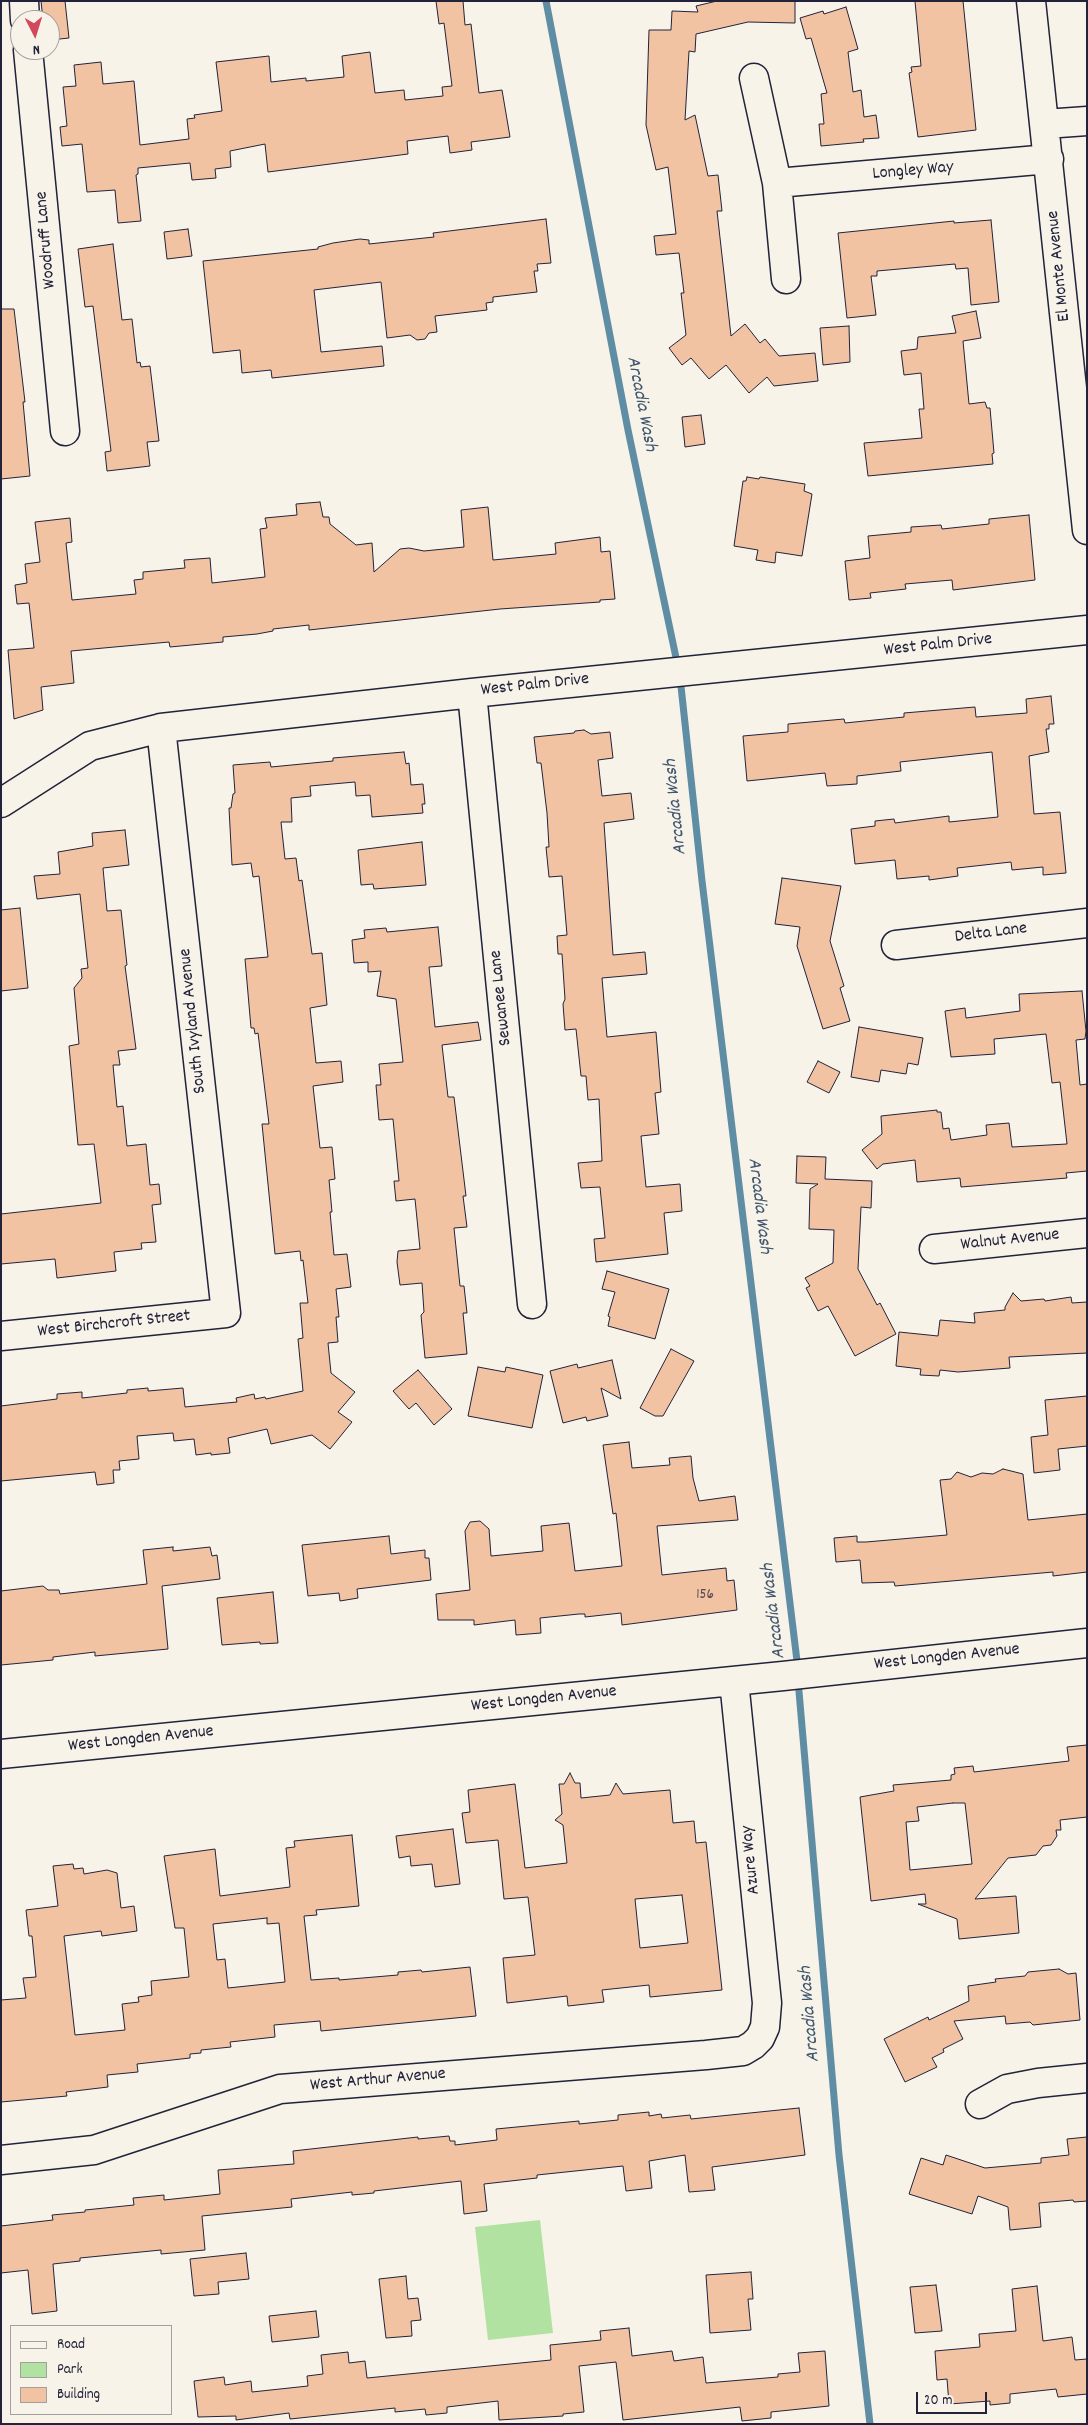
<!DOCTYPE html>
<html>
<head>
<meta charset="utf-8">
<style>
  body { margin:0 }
  #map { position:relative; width:1088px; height:2425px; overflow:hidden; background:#f7f3e8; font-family:Dekko,sans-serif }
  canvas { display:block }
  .frame { position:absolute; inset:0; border:2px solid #22223b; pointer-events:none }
  .legend { position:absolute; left:10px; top:2325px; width:162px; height:90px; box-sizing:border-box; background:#f7f3e8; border:1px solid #a29fa3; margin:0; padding:6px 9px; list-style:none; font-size:15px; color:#22223b }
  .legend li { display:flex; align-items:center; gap:10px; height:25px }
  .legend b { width:25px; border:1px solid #a29fa3 }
  .north { position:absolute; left:10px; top:10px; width:50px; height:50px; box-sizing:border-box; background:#f7f3e8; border:1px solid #a29fa3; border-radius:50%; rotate:175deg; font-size:14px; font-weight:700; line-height:20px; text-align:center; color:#22223b }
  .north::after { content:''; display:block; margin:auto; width:18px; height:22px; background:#d1495b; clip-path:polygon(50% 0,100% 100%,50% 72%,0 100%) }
  .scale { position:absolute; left:916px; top:2392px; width:71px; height:22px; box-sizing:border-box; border:2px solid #22223b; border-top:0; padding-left:6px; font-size:15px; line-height:18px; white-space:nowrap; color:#22223b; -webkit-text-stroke:4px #f7f3e8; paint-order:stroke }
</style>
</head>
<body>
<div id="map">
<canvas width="1088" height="2425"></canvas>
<div class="frame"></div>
<ul class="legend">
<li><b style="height:6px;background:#f7f3e8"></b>Road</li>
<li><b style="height:14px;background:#b2e2a1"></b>Park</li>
<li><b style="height:14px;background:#f2c3a2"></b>Building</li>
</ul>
<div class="north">N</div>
<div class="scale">20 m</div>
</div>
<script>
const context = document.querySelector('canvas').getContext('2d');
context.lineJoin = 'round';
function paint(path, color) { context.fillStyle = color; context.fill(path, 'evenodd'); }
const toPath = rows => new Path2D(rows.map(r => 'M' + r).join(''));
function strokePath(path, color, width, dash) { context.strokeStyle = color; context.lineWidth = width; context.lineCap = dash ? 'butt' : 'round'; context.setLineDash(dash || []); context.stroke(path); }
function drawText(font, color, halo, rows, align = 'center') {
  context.font = font + ' Dekko,sans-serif'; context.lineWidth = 4; context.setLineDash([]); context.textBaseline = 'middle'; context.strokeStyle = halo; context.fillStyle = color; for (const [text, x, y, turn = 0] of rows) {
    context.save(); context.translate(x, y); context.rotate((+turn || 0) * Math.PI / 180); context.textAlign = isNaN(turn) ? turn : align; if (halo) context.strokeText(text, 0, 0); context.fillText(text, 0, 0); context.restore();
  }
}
paint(toPath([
  [540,2220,553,2333,488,2340,475,2227]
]), '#b2e2a1');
strokePath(toPath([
  [546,1,628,430,678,667],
  [680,677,702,881,798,1669],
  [798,1680,839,2155,870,2424]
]), '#5f8da3', 7);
const building = toPath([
  [41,1,65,1,69,38,50,40,50,20,43,20,41,1],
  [436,1,463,1,465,25,471,24,479,93,502,90,510,137,471,142,472,150,450,153,448,136,407,141,408,154,268,172,265,144,230,151,231,167,215,169,216,178,192,180,190,163,138,168,138,174,136,175,141,221,118,223,115,190,87,192,82,144,62,146,60,127,67,126,63,87,76,86,74,65,101,62,103,84,134,81,140,145,189,139,187,119,195,118,194,115,222,111,216,62,269,56,271,82,306,78,306,81,344,77,342,56,370,52,375,93,404,90,405,100,443,96,442,87,452,86,444,23,439,24,436,1],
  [717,1,795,1,795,23,748,22,696,34,695,52,689,51,685,120,695,115,708,176,718,175,722,211,717,211,731,336,745,324,760,343,765,339,779,356,815,353,818,381,774,386,767,377,749,393,726,365,709,379,691,358,682,365,669,348,686,335,681,293,684,293,679,253,656,255,654,236,676,234,668,167,656,170,646,125,649,30,671,30,672,11,698,12,696,6,717,1],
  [915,1,963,1,976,130,918,137,909,73,912,72,911,67,921,66,915,1],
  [846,7,858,49,848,52,853,92,861,90,864,117,876,115,879,138,863,139,864,142,821,146,819,124,824,124,821,94,827,93,811,38,806,39,800,18,823,11,824,14,846,7],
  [546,219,551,263,537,264,538,271,534,271,537,292,493,297,493,302,486,303,487,310,435,316,437,332,429,333,425,339,417,340,410,335,387,338,381,282,314,290,321,352,382,346,384,366,272,378,271,370,242,373,240,350,213,353,203,261,318,249,318,247,333,243,360,239,369,240,369,244,434,237,433,233,546,219],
  [991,220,999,302,971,305,968,268,956,269,955,264,877,271,877,276,871,276,876,315,847,318,838,233,954,221,954,223,991,220],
  [188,229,192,256,167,259,164,232,188,229],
  [113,244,122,320,132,319,137,363,140,362,141,367,150,366,159,441,147,442,150,466,107,471,105,452,111,451,93,306,85,307,78,249,113,244],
  [1,309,14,309,25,402,23,402,30,476,1,479,1,309],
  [976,311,981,338,963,341,969,404,985,402,987,408,990,408,994,453,992,454,993,464,868,476,864,443,922,438,919,409,924,409,921,373,904,375,901,351,917,349,918,337,956,333,952,316,976,311],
  [849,326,850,362,823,365,820,328,849,326],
  [701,415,705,444,685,447,682,417,701,415],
  [747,477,759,479,760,477,805,484,804,491,812,494,802,556,776,552,775,563,756,560,758,550,734,546,743,481,746,481,747,477],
  [320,502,323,517,329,517,330,524,356,545,372,543,374,572,400,549,409,548,424,551,464,547,461,510,488,507,493,560,556,554,555,543,600,537,601,552,610,551,615,599,600,600,600,602,500,609,309,630,309,625,273,629,273,631,257,634,223,637,223,642,170,647,169,642,71,651,74,683,41,687,43,710,14,719,8,650,34,648,29,603,17,604,15,585,27,583,25,564,40,562,35,522,70,518,72,542,66,543,72,600,136,594,134,580,143,579,143,572,185,568,184,560,210,558,212,583,265,577,260,529,267,528,265,518,297,515,296,504,320,502],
  [1029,515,1035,580,953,590,952,580,905,584,906,589,870,593,871,598,849,600,845,561,870,558,868,536,911,532,911,527,941,525,942,529,989,524,989,519,1029,515],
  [1051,696,1054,724,1049,724,1049,729,1046,729,1049,752,1029,756,1034,814,1060,812,1066,873,1043,875,1043,867,1012,870,1011,862,957,868,958,876,929,880,929,876,897,879,895,860,855,864,851,829,875,826,875,821,894,819,895,823,949,816,949,822,998,817,992,752,900,762,901,771,857,776,857,784,827,786,825,773,747,781,743,736,788,732,788,724,844,719,845,723,904,717,904,713,975,707,976,717,1027,713,1026,699,1051,696],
  [584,730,591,734,610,732,613,758,598,760,602,796,631,793,634,819,604,823,613,955,645,952,647,974,602,978,607,1037,656,1032,661,1092,655,1093,659,1134,641,1136,646,1187,680,1184,682,1211,664,1213,668,1254,596,1262,594,1239,605,1238,600,1187,581,1188,578,1163,602,1161,599,1099,588,1100,586,1076,581,1076,576,1029,565,1030,563,1004,565,999,562,954,558,954,557,936,567,935,562,876,549,877,546,847,549,847,547,813,541,763,537,763,534,737,574,733,575,731,584,730],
  [404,752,406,764,409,763,411,785,423,784,425,804,422,804,423,813,372,817,370,795,356,796,355,782,310,786,311,796,291,798,292,822,281,822,285,859,296,858,299,881,302,880,312,954,322,953,327,1005,310,1008,316,1063,341,1061,343,1082,313,1086,320,1148,332,1147,335,1179,329,1180,332,1212,330,1212,334,1255,347,1254,351,1287,336,1289,339,1317,336,1317,338,1342,328,1343,331,1373,355,1392,338,1412,352,1422,330,1449,312,1435,271,1444,267,1429,228,1438,230,1453,211,1455,211,1453,196,1455,194,1439,174,1441,173,1433,137,1436,139,1459,119,1461,120,1470,113,1470,114,1483,97,1485,95,1472,1,1481,1,1406,57,1399,57,1394,82,1392,82,1398,127,1393,127,1390,148,1388,148,1391,183,1388,185,1407,237,1402,236,1398,254,1394,255,1399,265,1397,266,1399,303,1391,298,1339,303,1338,300,1303,308,1303,303,1260,301,1261,300,1251,275,1254,262,1124,269,1124,258,1033,255,1034,254,1028,251,1028,245,959,268,957,259,876,253,877,251,863,232,865,229,808,231,808,233,794,235,793,233,765,270,762,271,767,333,761,333,758,404,752],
  [125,830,129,865,103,868,107,911,121,910,127,965,125,966,136,1049,118,1051,120,1065,113,1065,117,1107,123,1106,127,1146,146,1144,150,1185,159,1184,161,1204,152,1205,156,1242,141,1243,142,1249,114,1252,116,1271,57,1278,55,1259,1,1264,1,1214,101,1203,94,1144,78,1145,69,1046,79,1044,74,988,82,978,81,969,88,968,80,894,37,899,34,876,60,874,58,852,93,846,92,833,125,830],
  [422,842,426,885,374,889,373,884,361,885,358,850,422,842],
  [782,878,841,886,830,941,844,986,840,988,850,1021,823,1029,797,946,800,927,775,924,782,878],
  [20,908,28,988,1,991,1,910,20,908],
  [438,927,442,966,429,967,435,1027,478,1022,481,1040,442,1045,448,1097,454,1097,466,1196,463,1196,467,1227,454,1228,460,1286,464,1286,467,1313,463,1313,467,1354,425,1358,421,1315,424,1312,422,1283,400,1285,397,1262,398,1251,420,1249,415,1199,396,1201,394,1181,399,1181,393,1119,379,1120,376,1085,381,1085,379,1064,403,1062,396,999,377,996,381,971,368,972,368,962,354,963,352,940,365,938,364,930,386,928,387,932,438,927],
  [1082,991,1086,1031,1085,1039,1076,1040,1080,1085,1087,1084,1087,1171,1066,1173,1067,1178,961,1187,960,1178,917,1182,915,1160,883,1164,877,1169,862,1150,882,1134,881,1116,937,1110,937,1112,941,1112,943,1129,949,1128,951,1140,987,1135,986,1125,1009,1123,1012,1147,1067,1144,1060,1082,1052,1083,1046,1034,994,1039,995,1054,951,1057,945,1011,965,1008,966,1018,1020,1011,1019,994,1082,991],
  [859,1027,923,1038,918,1065,908,1063,906,1074,881,1070,879,1082,851,1077,859,1027],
  [818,1061,840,1072,829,1093,807,1082,818,1061],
  [797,1156,826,1157,825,1179,872,1181,871,1208,861,1207,858,1269,877,1305,880,1303,896,1334,855,1356,828,1306,818,1311,806,1288,810,1286,805,1278,833,1263,834,1230,809,1229,810,1189,818,1184,796,1183,797,1156],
  [607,1271,669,1289,655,1339,608,1326,610,1317,608,1316,615,1292,602,1289,607,1271],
  [1013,1293,1021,1301,1044,1299,1045,1301,1071,1297,1072,1303,1087,1302,1087,1353,1009,1357,1010,1368,958,1372,940,1370,939,1376,920,1375,921,1369,896,1366,899,1332,938,1336,940,1320,975,1323,974,1313,1005,1310,1005,1307,1013,1293],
  [671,1349,694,1361,663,1416,655,1416,640,1408,671,1349],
  [612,1360,621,1399,601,1388,608,1416,587,1421,586,1417,563,1423,550,1371,577,1364,578,1368,612,1360],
  [478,1367,505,1372,506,1367,543,1375,532,1428,468,1416,478,1367],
  [418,1370,452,1409,434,1425,416,1403,409,1409,393,1391,418,1370],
  [1087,1396,1087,1446,1058,1449,1060,1470,1034,1473,1031,1437,1048,1435,1045,1400,1087,1396],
  [629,1442,632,1468,670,1465,669,1458,691,1456,693,1478,699,1501,735,1496,738,1520,657,1526,662,1575,726,1568,727,1581,734,1580,737,1610,622,1625,621,1613,585,1617,585,1614,579,1614,540,1618,541,1633,516,1635,515,1620,474,1625,474,1620,438,1620,436,1594,470,1590,465,1531,470,1522,480,1521,489,1529,491,1556,543,1551,541,1526,569,1523,575,1571,622,1566,616,1513,613,1514,603,1445,629,1442],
  [1003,1469,1023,1474,1028,1520,1087,1514,1087,1572,1053,1576,1053,1572,895,1586,894,1582,862,1583,860,1560,836,1562,834,1538,857,1536,857,1542,866,1542,947,1535,940,1480,951,1479,957,1472,971,1477,982,1473,993,1474,1003,1469],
  [389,1536,391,1554,425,1550,425,1558,429,1558,431,1580,357,1589,358,1598,340,1601,339,1593,308,1596,302,1545,389,1536],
  [173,1547,173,1551,210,1547,212,1556,217,1555,220,1579,162,1586,168,1649,95,1656,95,1652,53,1657,53,1660,1,1665,1,1591,43,1586,48,1590,59,1590,60,1594,147,1584,143,1550,173,1547],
  [273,1592,278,1643,260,1644,260,1642,222,1645,217,1598,273,1592],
  [1087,1745,1087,1817,1060,1820,1061,1830,1056,1830,1057,1836,1051,1845,1043,1846,1036,1855,1008,1858,975,1899,1016,1896,1019,1933,959,1939,957,1919,918,1904,926,1904,925,1894,871,1901,860,1797,894,1791,893,1785,951,1780,951,1775,955,1774,954,1768,973,1766,974,1772,1069,1761,1067,1747,1087,1745],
  [953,1803,965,1803,972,1864,910,1870,906,1822,919,1821,917,1807,953,1803],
  [570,1773,575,1783,580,1783,581,1798,610,1795,616,1783,623,1794,670,1790,673,1823,694,1821,696,1843,706,1842,722,1990,650,1997,649,1985,602,1990,604,2002,568,2006,567,1996,507,2003,503,1958,535,1955,528,1897,504,1899,498,1840,466,1843,462,1813,470,1812,468,1790,515,1784,525,1868,567,1863,563,1825,555,1820,562,1814,559,1784,564,1784,570,1773],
  [682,1895,688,1943,640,1948,635,1899,682,1895],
  [453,1829,460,1884,435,1887,432,1864,411,1866,410,1856,399,1858,396,1836,453,1829],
  [352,1835,359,1906,316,1910,317,1915,304,1916,311,1980,339,1978,339,1980,398,1975,398,1972,421,1970,422,1972,470,1967,476,2016,321,2031,320,2021,274,2025,275,2037,230,2042,231,2047,201,2050,201,2053,190,2054,190,2058,137,2064,138,2072,107,2075,108,2087,66,2092,67,2096,1,2102,1,2000,26,1998,23,1978,36,1977,32,1936,29,1936,26,1910,58,1906,53,1866,73,1864,74,1869,83,1868,84,1874,107,1870,117,1873,121,1908,134,1906,137,1931,102,1936,101,1931,64,1936,75,2035,125,2030,122,2004,139,2002,138,1997,152,1995,151,1981,189,1977,184,1928,175,1928,164,1856,215,1849,220,1896,290,1887,286,1848,295,1847,294,1841,352,1835],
  [267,1918,267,1924,279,1923,285,1982,228,1988,225,1959,217,1960,213,1924,267,1918],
  [1059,1969,1068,1974,1076,1973,1080,2020,1033,2025,1030,2022,1006,2024,1005,2016,954,2021,963,2039,943,2049,944,2052,932,2058,937,2067,905,2082,884,2039,928,2017,929,2020,969,2001,968,1986,996,1982,995,1979,1025,1976,1028,1972,1059,1969],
  [799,2108,805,2155,712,2167,715,2190,689,2192,685,2155,649,2161,652,2188,626,2191,623,2166,537,2175,537,2178,484,2184,487,2211,464,2214,461,2181,374,2191,374,2193,352,2195,352,2192,291,2199,292,2207,202,2216,205,2250,161,2254,161,2250,80,2258,80,2261,53,2264,57,2311,32,2314,28,2270,1,2273,1,2226,53,2220,52,2215,85,2212,85,2210,134,2205,133,2198,164,2195,164,2200,220,2194,218,2170,294,2164,293,2151,418,2137,418,2139,449,2136,450,2141,455,2141,455,2145,497,2140,496,2129,579,2121,579,2124,618,2120,618,2115,649,2112,649,2116,661,2114,662,2118,690,2115,691,2119,799,2108],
  [1087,2137,1087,2201,1074,2202,1073,2200,1039,2203,1041,2227,1010,2230,1008,2207,978,2196,972,2214,909,2194,921,2158,943,2165,946,2155,985,2168,1041,2163,1041,2158,1069,2155,1067,2139,1087,2137],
  [246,2253,249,2279,218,2282,219,2294,194,2296,190,2259,246,2253],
  [751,2272,753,2299,748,2299,751,2330,710,2333,706,2275,751,2272],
  [406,2276,408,2299,418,2298,421,2320,411,2321,412,2336,386,2338,379,2279,406,2276],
  [936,2285,942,2331,915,2333,910,2287,936,2285],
  [1037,2286,1043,2341,1072,2337,1075,2360,1087,2359,1087,2394,1058,2397,1056,2389,1010,2394,1010,2403,990,2405,990,2401,949,2404,947,2379,937,2380,935,2351,980,2347,979,2334,1016,2331,1012,2289,1037,2286],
  [316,2311,319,2337,272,2342,269,2316,316,2311],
  [629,2328,632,2356,672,2351,674,2361,703,2357,706,2383,778,2377,778,2374,800,2372,798,2353,825,2351,829,2406,771,2412,771,2418,742,2421,740,2407,623,2420,616,2362,579,2366,584,2412,563,2414,563,2416,499,2420,498,2401,447,2407,447,2413,426,2415,425,2409,395,2412,395,2408,290,2419,289,2413,236,2420,236,2416,198,2417,194,2381,224,2377,225,2385,251,2381,252,2392,308,2386,307,2376,323,2374,321,2355,348,2352,349,2363,365,2361,367,2378,551,2360,550,2345,601,2340,600,2331,629,2328]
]);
paint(building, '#f2c3a2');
strokePath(building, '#22223b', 1);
const minor = toPath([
  [24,1,25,20],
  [1031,1,1087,530],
  [28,50,65,431],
  [754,78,777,183,786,279],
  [1045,124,1087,121],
  [777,183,1049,159],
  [472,693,532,1304],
  [1,803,90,746,161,728,472,693,1087,630],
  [896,945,1087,923],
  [934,1249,1087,1233],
  [1,1336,226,1313,161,728],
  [1,1754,783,1676,1087,1643],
  [980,2104,1007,2089,1038,2083,1087,2078],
  [1,2160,94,2150,280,2089,706,2055,743,2051,753,2045,760,2038,765,2027,767,2003,734,1681]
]);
strokePath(minor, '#22223b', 31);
strokePath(minor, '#f7f3e8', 28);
drawText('15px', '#564a55', null, [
  ["156",705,1596]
]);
drawText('18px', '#22223b', '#f7f3e8', [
  ["Longley Way",913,172,-5],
  ["Woodruff Lane",47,240,-95],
  ["El Monte Avenue",1060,266,-96],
  ["West Palm Drive",938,646,-6],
  ["West Palm Drive",535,686,-6],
  ["Delta Lane",991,934,-7],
  ["Sewanee Lane",502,998,-96],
  ["South Ivyland Avenue",194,1021,-96],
  ["Walnut Avenue",1010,1241,-6],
  ["West Birchcroft Street",114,1325,-6],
  ["West Longden Avenue",947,1658,-6],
  ["West Longden Avenue",544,1700,-6],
  ["West Longden Avenue",141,1740,-6],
  ["Azure Way",752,1860,-96],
  ["West Arthur Avenue",378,2081,-5]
]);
drawText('italic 19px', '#41576f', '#f7f3e8', [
  ["Arcadia Wash",640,404,79],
  ["Arcadia Wash",677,807,-96],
  ["Arcadia Wash",758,1206,83],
  ["Arcadia Wash",775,1611,-97],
  ["Arcadia Wash",811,2014,-95]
]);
</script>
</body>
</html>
